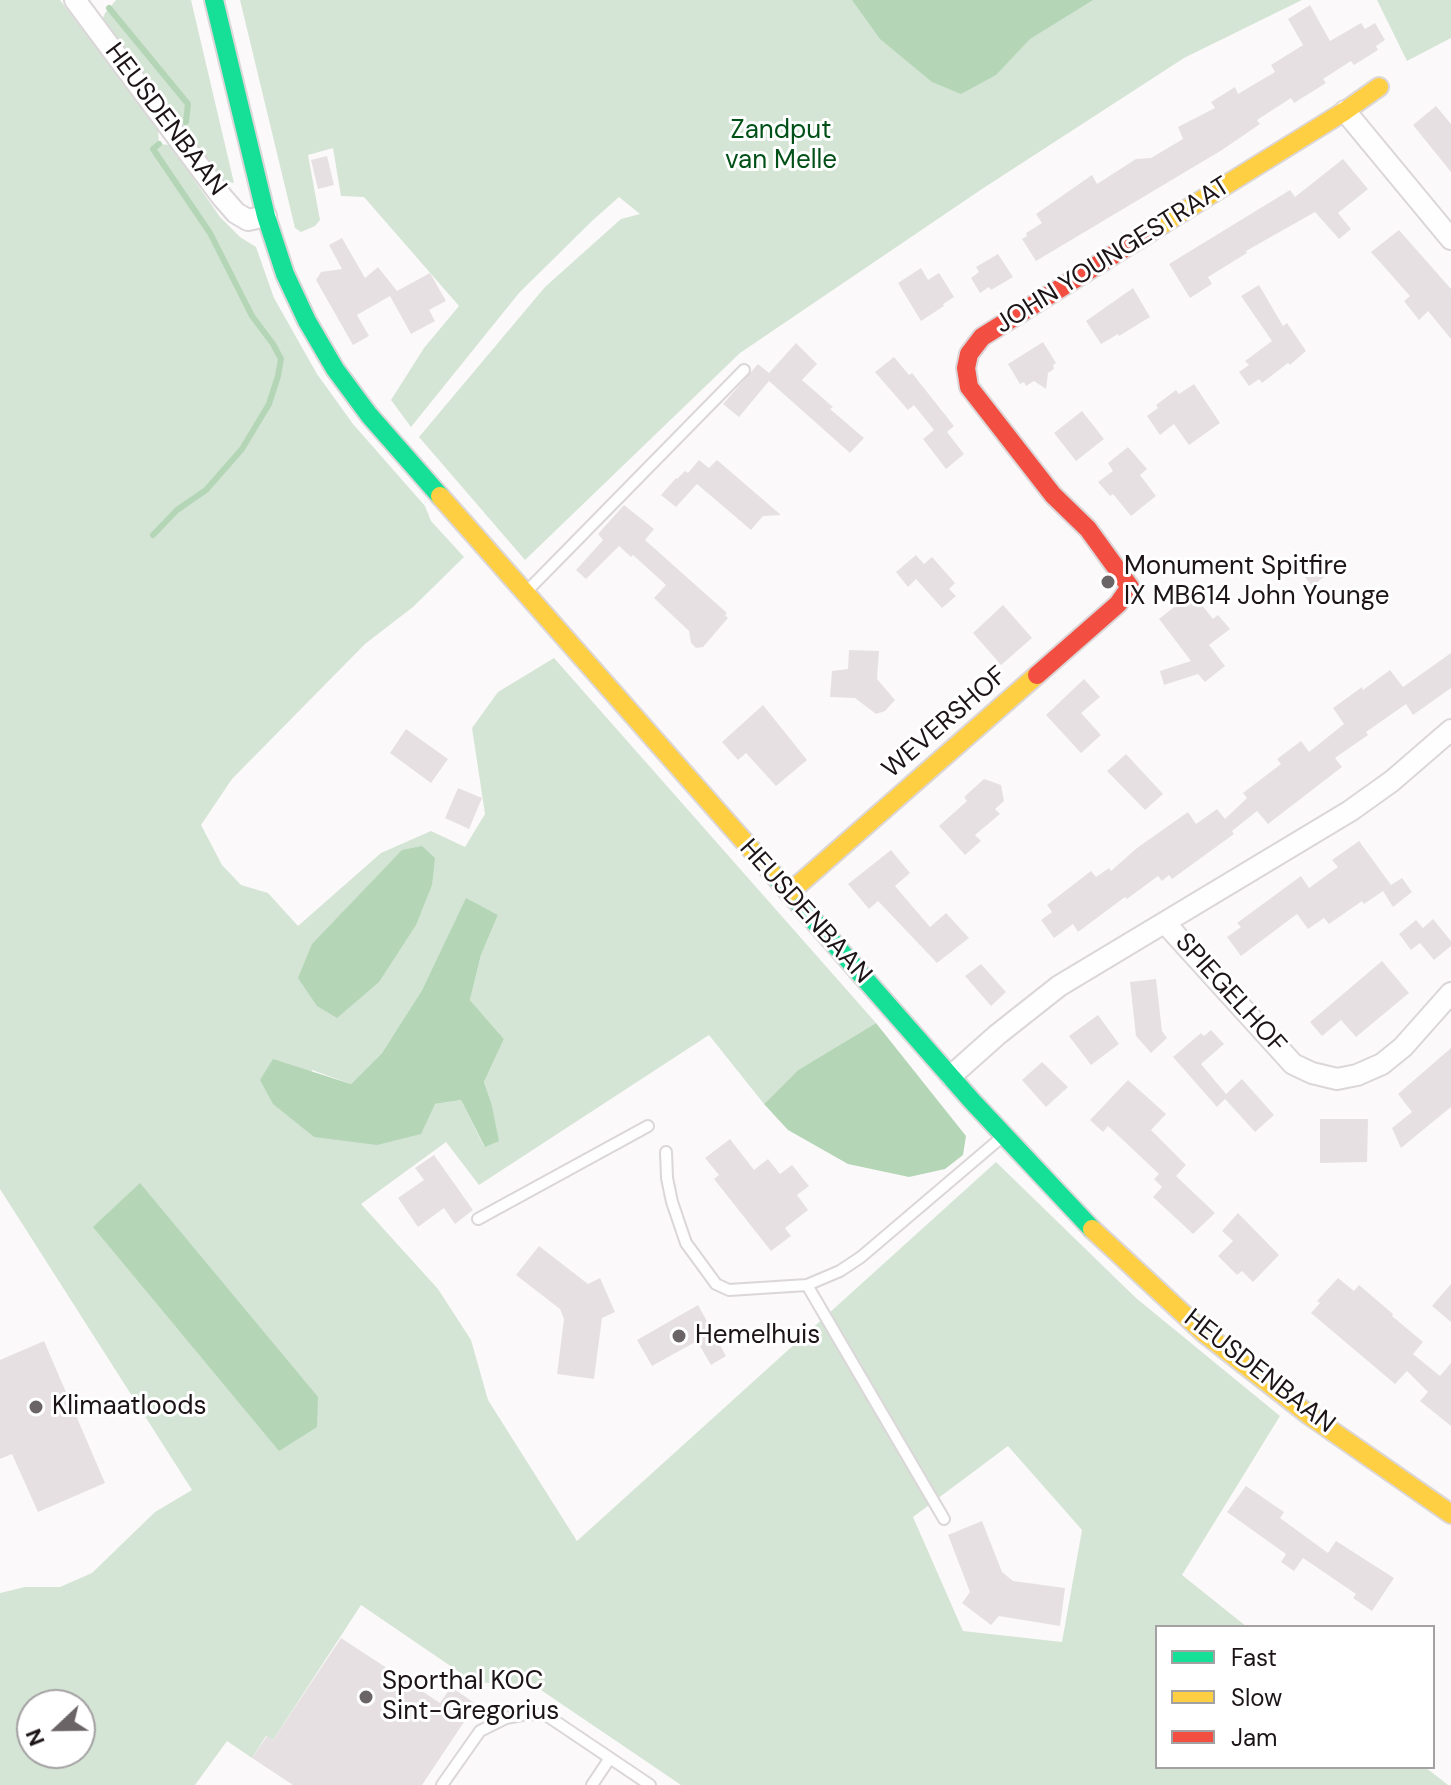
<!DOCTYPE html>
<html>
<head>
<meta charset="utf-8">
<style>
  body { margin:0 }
  #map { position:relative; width:1451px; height:1785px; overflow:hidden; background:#fcf9fa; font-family:"DM Sans",sans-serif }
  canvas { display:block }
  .legend { position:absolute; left:1155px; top:1625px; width:280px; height:144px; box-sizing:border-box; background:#fff; border:2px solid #a4a1a2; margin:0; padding:10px 14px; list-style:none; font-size:24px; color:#1c1416 }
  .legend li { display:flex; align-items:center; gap:16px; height:40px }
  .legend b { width:40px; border:2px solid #a4a1a2 }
  .north { position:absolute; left:16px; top:1689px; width:80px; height:80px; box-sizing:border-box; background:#fff; border:2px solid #a4a1a2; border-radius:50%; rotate:248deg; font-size:22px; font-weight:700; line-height:32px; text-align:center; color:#1c1416 }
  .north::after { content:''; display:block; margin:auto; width:28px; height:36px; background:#6a6466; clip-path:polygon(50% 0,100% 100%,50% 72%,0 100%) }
</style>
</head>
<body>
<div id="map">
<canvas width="1451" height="1785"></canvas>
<ul class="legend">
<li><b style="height:10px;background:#16e098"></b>Fast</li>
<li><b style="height:10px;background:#ffcf43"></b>Slow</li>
<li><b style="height:10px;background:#f24e42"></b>Jam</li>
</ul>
<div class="north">N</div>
</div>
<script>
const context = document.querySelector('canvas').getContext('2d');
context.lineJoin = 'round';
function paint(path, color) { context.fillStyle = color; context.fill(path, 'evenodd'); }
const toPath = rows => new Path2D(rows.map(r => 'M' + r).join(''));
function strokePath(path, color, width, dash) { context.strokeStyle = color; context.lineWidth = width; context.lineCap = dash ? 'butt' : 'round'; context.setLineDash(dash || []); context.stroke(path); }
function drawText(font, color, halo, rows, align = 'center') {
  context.font = font + ' "DM Sans",sans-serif'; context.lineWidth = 6; context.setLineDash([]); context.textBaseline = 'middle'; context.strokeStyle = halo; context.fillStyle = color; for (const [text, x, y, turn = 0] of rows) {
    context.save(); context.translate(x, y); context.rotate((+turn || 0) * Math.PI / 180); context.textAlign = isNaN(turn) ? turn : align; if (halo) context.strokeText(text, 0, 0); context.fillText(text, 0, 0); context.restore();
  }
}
paint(toPath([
  [0,0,60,0,158,129,159,144,170,145,220,217,240,237,256,247,274,298,317,374,353,424,425,506,431,521,464,557,413,607,365,644,232,779,201,825,222,865,241,885,268,893,298,926,381,853,431,831,465,847,485,814,472,728,498,692,554,658,876,1023,798,1070,764,1104,709,1035,479,1185,446,1142,361,1204,438,1289,471,1340,488,1400,577,1541,996,1162,1136,1298,1280,1416,1182,1575,1247,1627,1157,1627,1157,1767,1425,1767,1448,1785,681,1785,535,1686,474,1682,361,1605,273,1740,266,1736,252,1758,227,1741,195,1785,0,1785,0,1593,25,1587,60,1587,92,1573,155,1512,192,1490,0,1189],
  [466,899,498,915,481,955,470,1000,504,1039,484,1082,491,1102,484,1146,461,1100,435,1104,314,1137,296,1121,312,1070,351,1084,382,1053,422,990],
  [1008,1446,1082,1530,1062,1642,963,1631,913,1517],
  [32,1705,80,1705,80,1753,32,1753],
  [116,0,191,0,234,183,226,182,216,171,106,25,103,18,105,13],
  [240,0,1302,0,1184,58,982,189,740,353,525,560,419,437,545,287,621,219,640,214,619,197,592,221,519,293,411,427,391,400,424,348,459,306,364,197,341,196,333,148,308,155,320,220,315,226,301,232,295,228],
  [1377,0,1451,0,1451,38,1407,61]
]), '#d4e5d5');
paint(toPath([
  [852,0,1093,0,1030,39,996,75,961,94,932,82,880,39],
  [422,846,435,858,432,885,416,925,379,982,337,1018,317,1006,298,978,312,944,402,850],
  [466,898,498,915,481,955,470,1000,504,1039,484,1082,491,1102,499,1141,485,1147,461,1100,435,1104,421,1134,377,1145,314,1137,273,1104,260,1080,273,1059,351,1084,382,1053,422,990],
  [876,1023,966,1136,963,1155,945,1169,909,1177,848,1164,788,1130,764,1104,798,1070],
  [140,1183,318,1397,317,1427,279,1451,93,1227]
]), '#b4d6b7');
strokePath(toPath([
  [109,8,188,104,186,122],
  [153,535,177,510,206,490,242,449,269,404,278,376,281,359,273,344,252,316,210,233,153,149,159,144]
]), '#b4d6b7', 6);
paint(toPath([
  [1310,5,1330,41,1361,23,1365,29,1375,23,1385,40,1376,46,1378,50,1354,65,1351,61,1323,79,1326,83,1294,103,1291,98,1257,120,1260,124,1222,150,1036,261,1022,239,1027,236,1026,233,1042,223,1036,214,1092,175,1097,184,1136,159,1151,158,1183,139,1178,127,1215,108,1211,102,1235,87,1238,94,1275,72,1271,65,1303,45,1288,19],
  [1436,106,1451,124,1451,172,1413,125],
  [327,156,334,185,318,189,311,160],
  [1343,159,1368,189,1338,213,1351,229,1339,239,1315,212,1246,251,1247,253,1208,277,1212,284,1190,298,1169,264,1290,190,1295,197],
  [1399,230,1451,289,1451,339,1428,311,1419,320,1404,301,1410,296,1371,252],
  [342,238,365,278,378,267,397,291,430,273,446,301,429,310,435,321,411,334,390,296,357,315,369,336,353,345,316,280,321,272,342,269,329,245],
  [998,254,1013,277,991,290,989,287,980,293,971,278,979,272,976,267],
  [921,268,928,280,939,273,954,297,943,304,944,306,921,321,898,283],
  [1259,285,1283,326,1287,323,1306,351,1290,365,1288,363,1262,383,1259,379,1249,386,1239,372,1249,365,1245,361,1272,341,1241,296],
  [1133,288,1150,317,1119,336,1118,334,1101,344,1086,321],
  [1043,342,1056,363,1053,365,1054,369,1048,373,1046,389,1034,381,1026,386,1024,382,1020,384,1008,364],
  [796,343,817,364,802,380,833,407,830,409,864,438,850,453,769,381,739,417,723,404,758,364,769,373],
  [894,357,909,375,912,373,954,426,947,432,964,454,946,469,923,439,934,430,914,405,908,410,875,372],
  [1194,384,1220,423,1189,445,1174,424,1160,435,1147,416,1158,408,1156,405,1176,390,1179,394],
  [1082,411,1104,439,1076,461,1054,433],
  [1128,447,1147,469,1140,475,1156,496,1131,516,1113,494,1110,496,1098,482,1113,471,1108,463],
  [699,460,709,468,717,460,781,515,763,516,751,530,697,484,676,507,661,495,676,478,677,479,685,471,688,473],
  [624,505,654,529,645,540,727,613,725,615,728,618,703,647,696,648,691,643,689,631,654,598,666,585,633,555,631,557,619,546,586,579,576,570,603,540,598,534],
  [916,555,924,564,932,557,955,583,949,589,956,596,942,608,916,579,908,587,896,572],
  [1320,557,1331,572,1312,586,1301,572],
  [1192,593,1213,619,1218,615,1230,629,1209,645,1225,666,1205,682,1198,674,1164,685,1160,671,1191,661,1159,619],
  [1003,605,1032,638,1001,665,973,633],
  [849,650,879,651,877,679,895,700,885,711,876,714,855,698,830,697,832,671,848,669],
  [1451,653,1451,688,1413,715,1406,704,1366,732,1368,735,1335,758,1342,767,1268,824,1257,811,1232,831,1234,834,1172,879,1169,875,1162,881,1158,876,1127,899,1125,897,1078,932,1073,924,1054,938,1041,920,1052,912,1047,905,1091,871,1096,877,1109,868,1111,871,1137,848,1188,812,1196,824,1217,809,1225,819,1247,798,1243,793,1281,764,1277,759,1301,741,1309,752,1344,724,1333,708,1362,687,1363,690,1390,670,1403,687],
  [1084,679,1100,697,1081,713,1101,735,1081,753,1046,715],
  [763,705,807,760,776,786,746,753,738,760,722,742],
  [406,729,448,759,431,783,390,753],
  [1126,754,1163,794,1145,810,1107,771],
  [984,779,1001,785,1004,801,995,809,1000,814,975,835,981,841,965,855,939,826,967,801,964,797],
  [458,788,482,798,469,829,445,818],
  [1359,841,1391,885,1402,878,1412,892,1393,907,1383,891,1364,904,1362,901,1329,924,1324,918,1308,929,1297,914,1241,956,1227,937,1241,927,1237,923,1301,876,1309,888,1338,867,1332,860],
  [891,850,910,873,895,886,930,927,946,913,969,938,937,963,878,901,869,909,848,884],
  [1433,919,1451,941,1451,946,1434,960,1420,943,1411,950,1399,934,1416,920,1423,928],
  [1382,961,1409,993,1356,1037,1341,1020,1322,1036,1310,1022],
  [981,964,1006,992,991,1006,965,976],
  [1156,979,1162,1031,1167,1038,1151,1053,1136,1036,1130,982],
  [1098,1015,1119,1044,1091,1065,1069,1036],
  [1211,1030,1224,1044,1201,1064,1226,1094,1242,1079,1274,1115,1255,1132,1225,1099,1217,1107,1173,1057,1201,1033,1204,1036],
  [1451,1048,1451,1107,1401,1148,1392,1128,1412,1112,1398,1094],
  [1042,1062,1068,1087,1046,1107,1022,1080],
  [1128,1080,1166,1114,1151,1130,1186,1165,1176,1176,1215,1213,1193,1234,1153,1197,1162,1187,1154,1179,1159,1174,1108,1126,1103,1132,1090,1120],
  [1320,1119,1368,1119,1367,1162,1320,1163],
  [730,1139,754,1170,768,1159,780,1174,792,1165,809,1186,797,1195,808,1210,785,1228,791,1236,771,1251,714,1179,719,1175,705,1158],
  [434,1155,473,1210,455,1224,444,1208,418,1227,398,1198,424,1180,415,1168],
  [1238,1213,1279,1255,1253,1282,1242,1271,1237,1275,1218,1256,1233,1241,1222,1231],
  [539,1246,588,1284,600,1278,615,1312,602,1318,594,1379,557,1374,564,1319,560,1309,516,1275],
  [1338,1278,1354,1291,1359,1285,1393,1314,1392,1316,1423,1342,1413,1354,1440,1376,1451,1363,1451,1426,1420,1401,1428,1392,1407,1371,1395,1384,1311,1313,1320,1303,1317,1301],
  [1451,1284,1451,1322,1432,1306],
  [698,1305,726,1356,711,1365,697,1341,652,1366,637,1340],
  [44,1341,105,1483,38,1512,12,1454,0,1459,0,1360],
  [1246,1486,1284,1512,1280,1518,1328,1553,1336,1541,1394,1578,1372,1611,1353,1598,1356,1594,1303,1558,1294,1571,1281,1562,1286,1554,1227,1512],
  [982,1521,1002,1572,1013,1581,1065,1588,1060,1626,999,1616,991,1625,962,1603,970,1592,948,1535],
  [341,1638,440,1703,451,1687,476,1704,422,1785,293,1785,252,1758,267,1736,273,1740]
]), '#e6e0e2');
const lane = toPath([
  [527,591,744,370],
  [666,1152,667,1178,672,1202,686,1243,716,1284,729,1290,807,1285,840,1271,861,1257,1002,1137],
  [478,1219,648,1126],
  [807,1285,944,1519],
  [442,1785,480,1731,506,1718,527,1714,546,1715,650,1785],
  [592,1785,610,1758]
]);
const street = toPath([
  [75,0,222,197,236,213,248,220,266,216],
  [1345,111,1451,239],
  [1165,923,1293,1064,1312,1073,1337,1079,1357,1075,1382,1064,1403,1047,1451,993],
  [951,1076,997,1035,1059,986,1350,811,1392,781,1451,730]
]);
const fast = toPath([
  [214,0,266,216,285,274,307,321,335,369,369,415,440,496],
  [772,873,972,1101,1092,1229]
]);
const slow = toPath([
  [1155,229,1345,111,1379,87],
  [440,496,772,873],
  [789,893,1037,675],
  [1092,1229,1204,1333,1309,1415,1451,1514]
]);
const jam = toPath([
  [1037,675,1118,604,1130,587,1088,529,1053,495,969,387,966,368,969,354,982,337,1155,229]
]);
strokePath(lane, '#dbd6d8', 14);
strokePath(street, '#dbd6d8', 24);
strokePath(fast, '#dbd6d8', 22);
strokePath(slow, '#dbd6d8', 22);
strokePath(jam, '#dbd6d8', 22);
strokePath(lane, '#fffefe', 10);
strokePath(street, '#fffefe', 20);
strokePath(fast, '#16e098', 18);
strokePath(slow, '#ffcf43', 18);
strokePath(jam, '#f24e42', 18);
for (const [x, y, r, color] of [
  [1108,582,8,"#6a6466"],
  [679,1336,8,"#6a6466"],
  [36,1407,8,"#6a6466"],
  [366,1697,8,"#6a6466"]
]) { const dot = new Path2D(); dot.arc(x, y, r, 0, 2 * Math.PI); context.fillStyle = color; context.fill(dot); strokePath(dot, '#fff', 3); }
drawText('26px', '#1c1416', '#fff', [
  ["HEUSDENBAAN",165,120,53],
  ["JOHN YOUNGESTRAAT",1113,256,-32],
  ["WEVERSHOF",945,723,-41],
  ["HEUSDENBAAN",805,912,48],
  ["SPIEGELHOF",1230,994,48],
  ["HEUSDENBAAN",1259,1372,38]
]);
drawText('26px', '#005018', '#fff', [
  ["Zandput",781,131],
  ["van Melle",781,161]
]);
drawText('26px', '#1c1416', '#fff', [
  ["Monument Spitfire",1124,567],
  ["IX MB614 John Younge",1124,597],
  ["Hemelhuis",695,1336],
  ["Klimaatloods",52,1407],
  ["Sporthal KOC",382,1682],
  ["Sint-Gregorius",382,1712]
], 'left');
</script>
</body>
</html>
